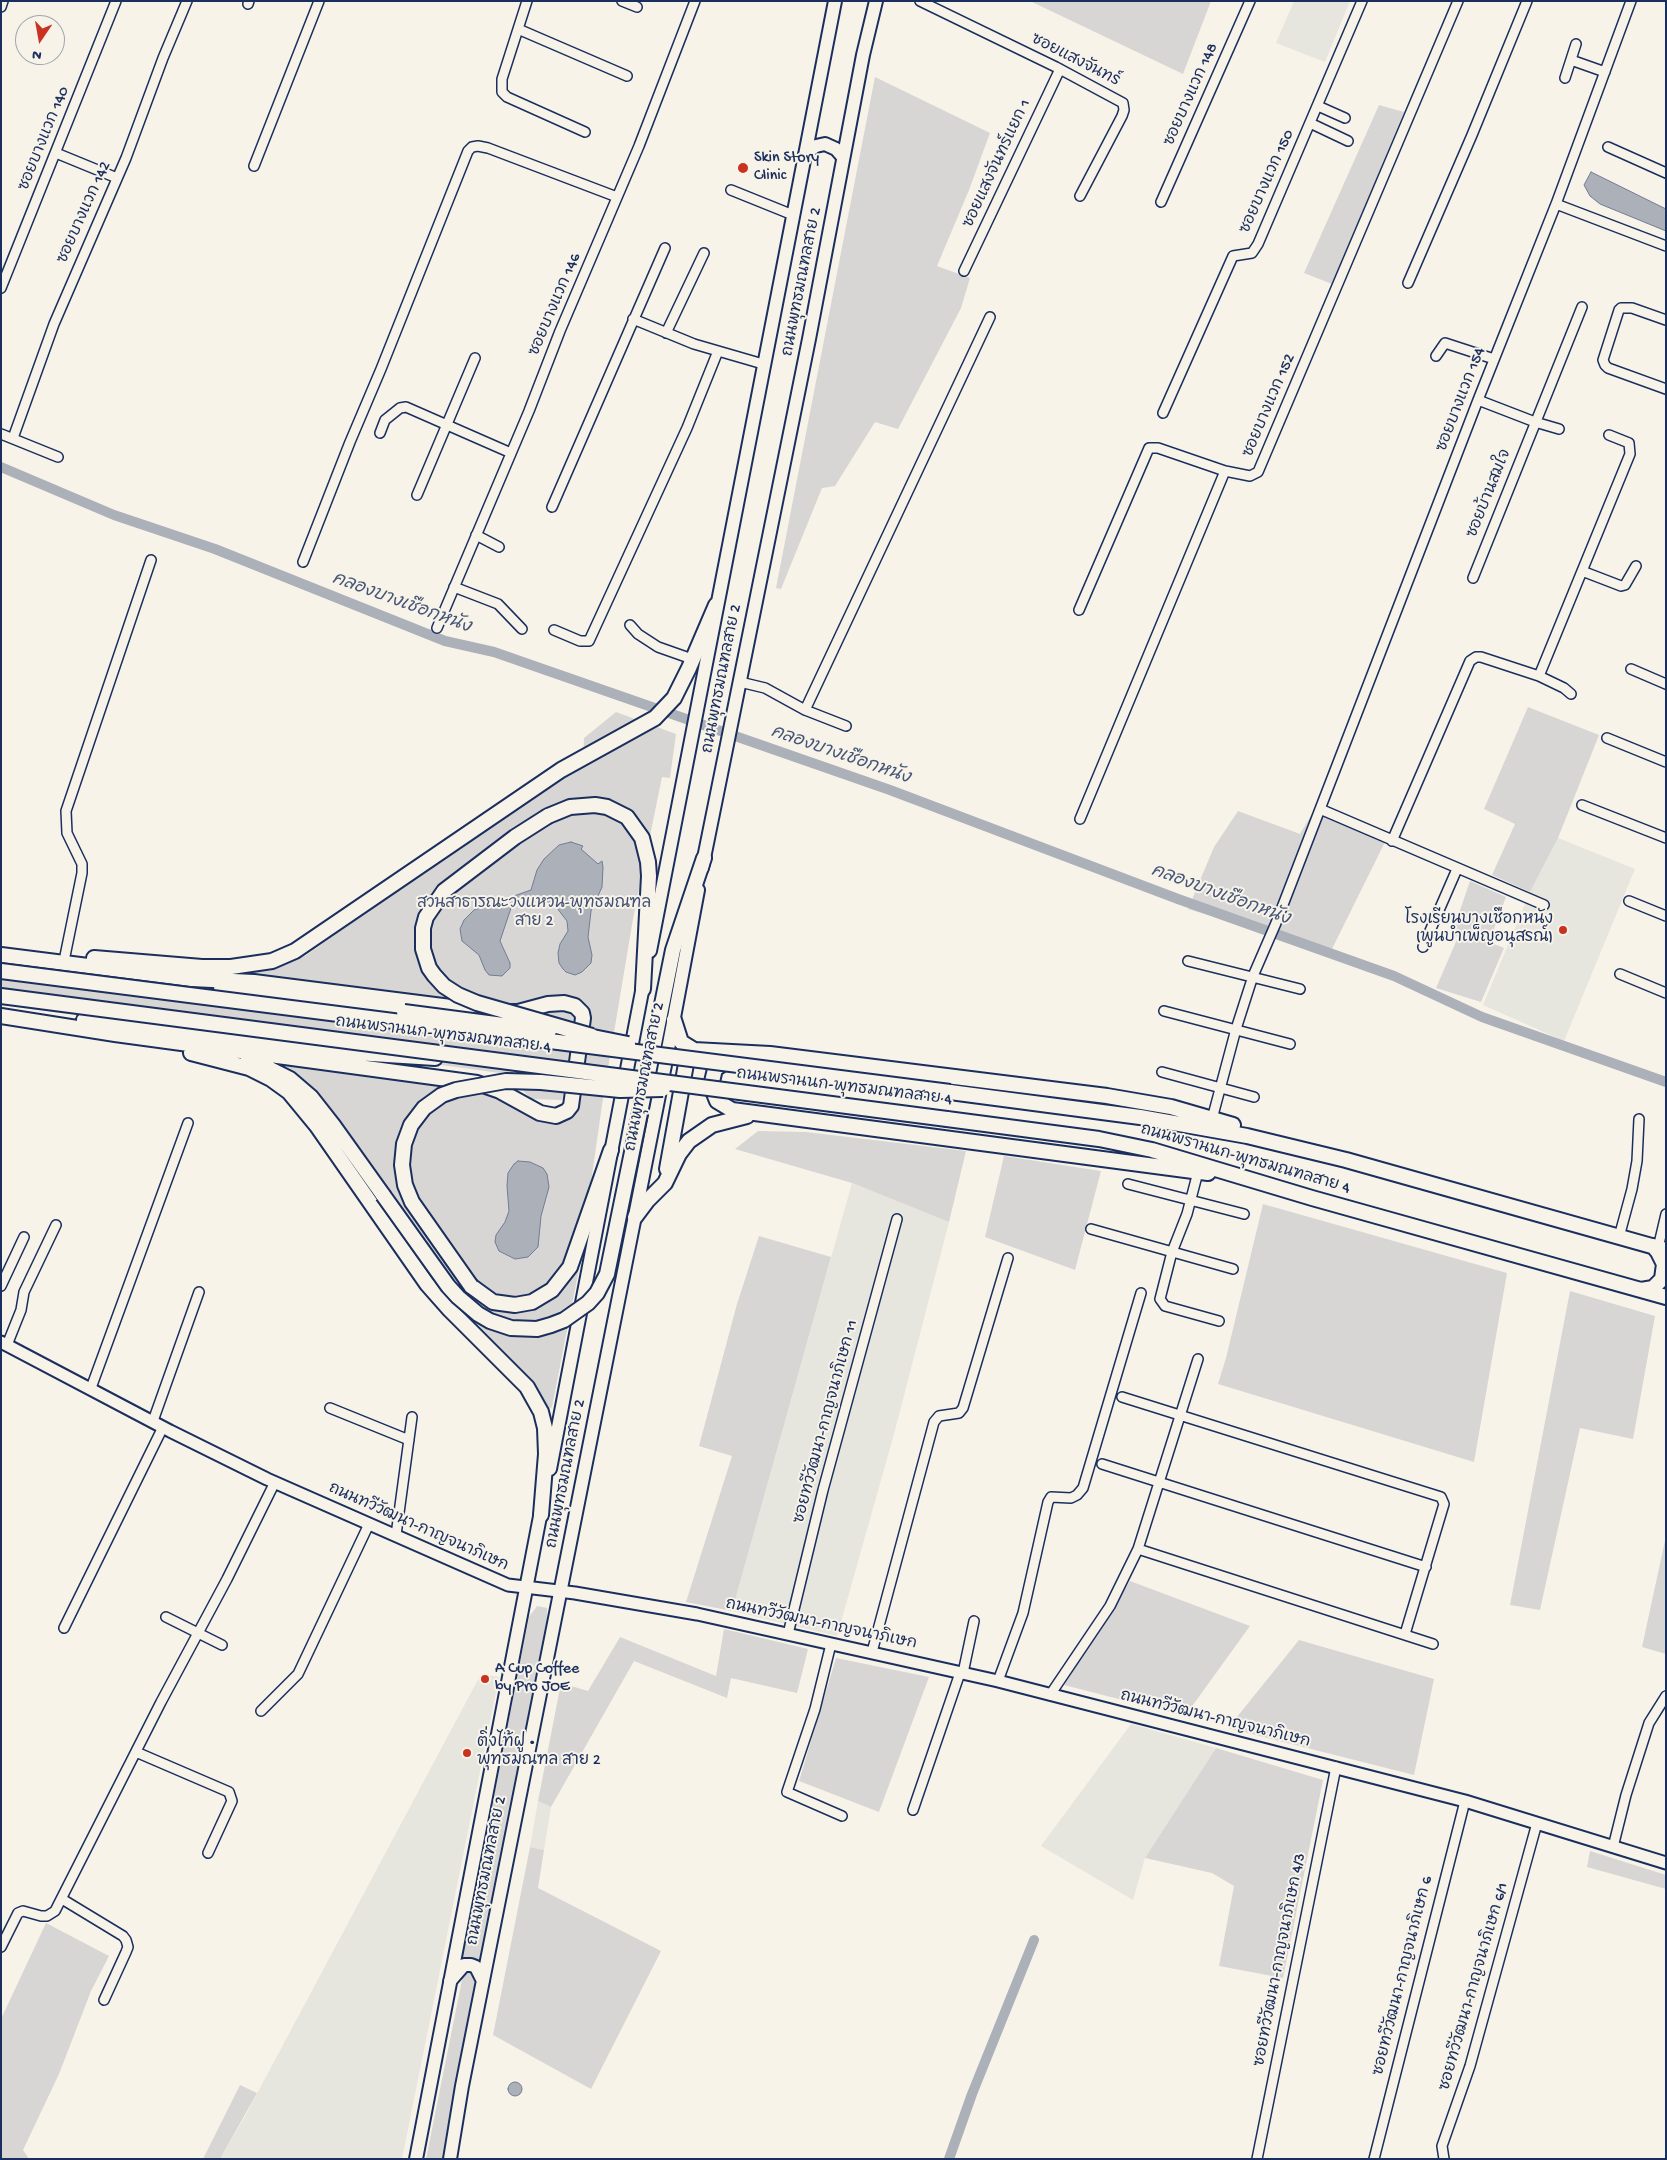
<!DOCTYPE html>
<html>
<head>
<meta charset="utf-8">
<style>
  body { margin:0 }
  #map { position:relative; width:1667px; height:2160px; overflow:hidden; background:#f7f3e8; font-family:"Gochi Hand",sans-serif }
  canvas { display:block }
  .frame { position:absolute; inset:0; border:2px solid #1b2f5e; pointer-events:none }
  .north { position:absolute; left:15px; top:15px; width:50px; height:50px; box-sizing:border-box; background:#f7f3e8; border:1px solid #9fa5b1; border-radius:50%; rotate:192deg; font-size:14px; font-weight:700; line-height:20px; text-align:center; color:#1b2f5e }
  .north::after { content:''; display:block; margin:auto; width:18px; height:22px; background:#c8321e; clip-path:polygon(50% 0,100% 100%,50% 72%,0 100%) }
</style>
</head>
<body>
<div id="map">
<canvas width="1667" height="2160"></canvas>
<div class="frame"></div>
<div class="north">N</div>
</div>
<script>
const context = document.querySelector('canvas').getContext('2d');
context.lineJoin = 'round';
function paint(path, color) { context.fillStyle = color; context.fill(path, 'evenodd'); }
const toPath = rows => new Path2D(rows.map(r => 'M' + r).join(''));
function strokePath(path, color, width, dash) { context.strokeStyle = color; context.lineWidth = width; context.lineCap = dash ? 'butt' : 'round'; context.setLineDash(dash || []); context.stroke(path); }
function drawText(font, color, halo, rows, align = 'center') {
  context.font = font + ' "Gochi Hand","Playpen Sans Thai",sans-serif'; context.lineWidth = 4; context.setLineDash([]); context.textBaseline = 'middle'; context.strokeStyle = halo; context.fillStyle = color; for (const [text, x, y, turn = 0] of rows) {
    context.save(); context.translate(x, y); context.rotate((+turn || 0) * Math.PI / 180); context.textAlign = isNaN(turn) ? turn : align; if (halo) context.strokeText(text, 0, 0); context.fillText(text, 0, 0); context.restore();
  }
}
paint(toPath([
  [1294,1,1350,1,1325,62,1276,43],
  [1558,838,1635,869,1564,1041,1483,1005,1530,892],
  [852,1183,949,1222,894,1434,837,1636,732,1611],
  [481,1674,499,1677,402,2159,220,2159,244,2118],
  [1131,1724,1216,1748,1145,1858,1133,1900,1041,1846],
  [538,1801,551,1807,544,1850,530,1847]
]), '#e6e5de');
paint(toPath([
  [1030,1,1211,1,1183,74],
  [875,77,990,133,969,190,937,266,970,278,961,308,898,429,875,422,835,486,822,488,781,589,776,588],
  [1379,105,1404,112,1332,284,1304,273],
  [1528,707,1599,735,1558,838,1530,892,1492,875,1515,824,1484,809],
  [616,712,676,734,670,778,662,777,633,919,603,1098,578,1274,552,1407,547,1411,543,1401,532,1383,455,1305,447,1278,371,1168,266,1060,467,1083,551,1122,565,1118,577,1106,590,1023,254,977,254,971,265,966,305,956,583,760,584,738],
  [1316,807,1385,842,1331,951,1188,909,1214,847,1238,811,1300,834],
  [1470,881,1506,897,1489,942,1504,948,1481,1002,1436,988,1458,937,1452,934],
  [1,964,514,1030,526,1021,578,1024,562,1100,531,1099,507,1074,1,1005],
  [758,1131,806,1132,966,1151,949,1222,852,1183,735,1149],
  [1004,1156,1101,1171,1075,1270,985,1237],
  [1263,1204,1507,1273,1474,1462,1218,1384,1226,1358],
  [759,1236,831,1257,732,1611,686,1602,732,1456,699,1446,737,1304],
  [1570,1291,1655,1316,1633,1439,1580,1428,1540,1610,1510,1605],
  [1666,1536,1666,1654,1642,1647],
  [1130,1581,1250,1626,1185,1716,1064,1685],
  [537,1606,547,1608,548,1621,480,1964,462,1960,529,1617],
  [724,1629,808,1649,797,1693,731,1678,727,1698,634,1661,551,1807,538,1801,561,1683,588,1691,620,1637,716,1676],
  [1299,1640,1434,1679,1414,1775,1228,1728],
  [836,1658,929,1677,879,1812,799,1781],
  [1216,1748,1323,1780,1283,1978,1219,1966,1234,1886,1212,1873,1145,1858],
  [530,1847,544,1850,538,1888,661,1951,591,2089,493,2035],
  [1590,1851,1666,1875,1666,1889,1587,1867],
  [46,1923,109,1956,91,1991,59,2074,23,2150,29,2159,1,2159,1,2019],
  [466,1970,472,1970,477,1978,465,2034,444,2159,426,2159,463,1975],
  [240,2085,257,2093,220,2159,203,2159]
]), '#d7d6d4');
const water = toPath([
  [1591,172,1666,209,1666,231,1600,204,1590,196,1584,185,1591,172],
  [571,842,583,846,581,849,598,864,602,861,603,867,602,887,591,911,588,937,592,955,591,963,582,972,575,975,566,972,563,969,559,963,558,953,560,944,568,931,567,921,557,908,545,900,537,898,517,904,511,908,500,941,510,963,510,968,502,976,489,975,485,970,479,955,462,941,460,929,464,920,474,910,531,890,537,870,544,859,559,845,571,842],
  [518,1161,530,1162,543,1168,547,1174,549,1187,541,1216,538,1247,528,1257,515,1259,499,1251,495,1242,496,1235,505,1222,509,1211,507,1186,508,1173,514,1164,518,1161],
  '508 2089a7 7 0 1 1 14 0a7 7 0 1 1-14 0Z'
]);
paint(water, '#acb0b9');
strokePath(water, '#727c95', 1);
strokePath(toPath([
  [1,467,114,515,215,549,445,641,494,652,890,790,1178,899,1394,976,1482,1017,1666,1082],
  [949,2159,972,2094,1034,1940]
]), '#acb0b9', 10);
const minor = toPath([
  [527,1,502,79,502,92,507,97,585,132],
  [622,1,637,7],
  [920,1,1056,67,1123,103,1124,110,1122,116,1080,196],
  [248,4,249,1],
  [1,7,3,1],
  [518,29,627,76],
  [1571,60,1605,72],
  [1565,78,1576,44],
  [1318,106,1345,118],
  [1310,123,1348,141],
  [1608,147,1666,173],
  [56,153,117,178],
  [254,166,319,1],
  [731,190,793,215],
  [1161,202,1250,1],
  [1556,204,1666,246],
  [964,271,1060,69],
  [1408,283,1472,135,1527,1],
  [1,288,116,1],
  [633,319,694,344,763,364],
  [1666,320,1632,308,1621,308,1619,310,1603,360,1605,365,1608,368,1666,389],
  [666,333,704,253],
  [1436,356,1445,343,1494,359],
  [1478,400,1535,422,1559,429],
  [1163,413,1233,256,1252,253,1258,244,1362,1],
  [380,433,385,420,400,408,406,407,511,453],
  [1,434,58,457],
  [13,438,54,324,126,158,163,58,187,1],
  [417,495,475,358],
  [552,507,665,248],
  [476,535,499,547],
  [303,562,350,442,381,369,468,151,472,147,478,146,488,148,617,197],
  [1582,571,1621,586,1625,585,1636,566],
  [1473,578,1582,307],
  [454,587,498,604,522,629],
  [1079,610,1149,448,1158,448,1225,471],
  [630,625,638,634,658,647,692,659],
  [437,628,529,411,560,331,639,146,695,1],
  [554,630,580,641,589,641,687,428,718,351],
  [1631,669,1666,684],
  [1539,676,1630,454,1629,443,1609,435],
  [740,682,765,688,805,710,846,726],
  [805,710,990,317],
  [1607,738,1666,762],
  [1582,805,1666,838],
  [1320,809,1544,905],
  [1080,819,1225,471,1250,476,1258,472,1458,1],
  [1392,841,1470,661,1476,657,1481,657,1539,676,1564,688,1571,694],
  [1629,901,1666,916],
  [1423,947,1457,869],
  [65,956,82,873,82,864,67,833,66,811,151,560],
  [1188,961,1300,989],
  [1620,974,1666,993],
  [1164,1011,1290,1044],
  [1162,1072,1254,1097],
  [1212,1119,1236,1029,1253,976,1276,923,1478,400,1556,204,1631,1],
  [1198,1172,1187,1214,1172,1252,1160,1299,1165,1306,1219,1321],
  [1128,1184,1244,1214],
  [1091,1229,1233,1269],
  [1619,1237,1632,1189,1637,1161,1639,1119],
  [1658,1248,1666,1214],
  [1,1286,24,1237],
  [7,1345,21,1310,24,1292,56,1225],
  [91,1388,188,1123],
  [1122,1397,1441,1497,1444,1504,1405,1634],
  [330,1408,409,1440],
  [153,1421,199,1292],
  [1102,1464,1426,1567],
  [396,1535,412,1417],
  [1138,1549,1433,1644],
  [166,1617,222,1645],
  [64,1628,163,1427],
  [788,1634,823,1490,897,1219],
  [831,1644,815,1709,787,1792,842,1816],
  [872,1652,934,1422,939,1416,959,1413,963,1408,1008,1258],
  [963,1673,974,1621],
  [998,1681,1023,1613,1048,1502,1051,1497,1071,1498,1077,1495,1083,1488,1141,1293],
  [1050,1695,1110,1606,1138,1549,1198,1359],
  [261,1711,298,1674,369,1524],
  [136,1752,229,1792,232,1801,208,1853],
  [913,1810,960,1673],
  [1613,1847,1626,1795,1649,1723,1666,1696],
  [62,1899,123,1936,126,1940,128,1947,126,1952,104,2000],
  [1,1947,18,1913,23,1911,41,1916,47,1916,55,1911,161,1702,227,1579,275,1482],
  [1257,2159,1336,1767],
  [1374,2159,1465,1801],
  [1444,2159,1442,2146,1470,2066,1537,1823]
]);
const tertiary = toPath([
  [1,1342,170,1431,267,1479,508,1585,575,1593,697,1614,998,1681,1465,1801,1666,1863]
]);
const secondary = toPath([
  [805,154,816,146,825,144,836,149,843,157],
  [702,868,809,339,863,55,876,1],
  [650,951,835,1],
  [550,1469,644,981],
  [450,1981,464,1965,471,1965,476,1967,483,1981],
  [416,2159,542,1506],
  [450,2159,462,2086,666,1060,698,890]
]);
const primary = toPath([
  [548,816,570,807,595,805,607,807,627,817,642,838,648,862,649,876,643,989],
  [1,955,191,979,254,982,490,1012,518,1012,548,1004,564,1003,575,1006,582,1013,583,1018,571,1106,567,1111,556,1116,540,1113,500,1091,477,1083,115,1034,1,1016],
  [94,958,202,967,231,967,272,961,295,951,561,770,655,718,674,698,689,668,716,605],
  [221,987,404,1012],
  [84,1020,324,1051,435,1058],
  [674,1020,681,1042,694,1050,770,1054,1107,1096,1171,1107,1233,1125],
  [191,1053,249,1068,271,1079,289,1092,317,1126,427,1284,450,1310,527,1387,541,1412,545,1428,546,1454,541,1515],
  [248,1058,290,1079,311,1097,333,1125,383,1195],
  [731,1058,715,1069,711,1086,717,1101,732,1110,1208,1173],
  [950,1092,1140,1117,1247,1136,1346,1160,1666,1250],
  [640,1113,673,950,704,858],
  [947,1119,1099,1139,1152,1150,1312,1198,1666,1297],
  [667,1169,686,1064,684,1048],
  [635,1217,647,1201,665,1183,679,1154,689,1141,712,1125,747,1116],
  [471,1286,493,1302,515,1305,532,1302,552,1290,570,1267,611,1150],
  [1641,1290,1653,1288,1662,1279,1664,1264,1658,1252,1653,1246]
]);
strokePath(minor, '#1b2f5e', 12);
strokePath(tertiary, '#1b2f5e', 15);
strokePath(secondary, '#1b2f5e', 16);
strokePath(primary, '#1b2f5e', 18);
strokePath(minor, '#f7f3e8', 9);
strokePath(tertiary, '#f7f3e8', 11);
strokePath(secondary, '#f7f3e8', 12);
strokePath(primary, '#f7f3e8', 14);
const primaryBridge = toPath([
  [548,816,515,837,444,891,426,917,423,928,423,949,429,968,434,975,444,986,458,995,477,1003,592,1036],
  [1,971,950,1092],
  [1,996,947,1119],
  [404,1012,549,1031],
  [583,1035,628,1044],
  [383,1195,448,1286,458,1297,478,1314,490,1321,511,1328,537,1329,551,1325,564,1320,588,1303,597,1293,607,1274,640,1113],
  [471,1286,412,1202,405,1185,402,1165,404,1144,411,1125,424,1108,442,1095,456,1090,506,1081,541,1082,620,1090,663,1089]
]);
strokePath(primaryBridge, '#1b2f5e', 18, []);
strokePath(primaryBridge, '#f7f3e8', 14);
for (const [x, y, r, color] of [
  [743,168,6,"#c8321e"],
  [1563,930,5,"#c8321e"],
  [485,1679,5,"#c8321e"],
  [467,1753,5,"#c8321e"]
]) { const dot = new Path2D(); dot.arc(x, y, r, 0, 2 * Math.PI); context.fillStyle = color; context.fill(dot); strokePath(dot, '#f7f3e8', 2); }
drawText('16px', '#1b2f5e', '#f7f3e8', [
  ["ซอยแสงจันทร์",1075,61,27],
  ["ซอยบางแวก 148",1192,95,-66],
  ["ซอยบางแวก 140",45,139,-68],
  ["ซอยแสงจันทร์แยก 1",998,164,-65],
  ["ซอยบางแวก 150",1268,182,-66],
  ["ซอยบางแวก 142",85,213,-66],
  ["ถนนพุทธมณฑลสาย 2",803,282,-79],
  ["ซอยบางแวก 146",556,305,-67],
  ["ซอยบางแวก 154",1462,400,-69],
  ["ซอยบางแวก 152",1270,406,-67],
  ["ซอยบ้านสมใจ",1490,494,-68],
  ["ถนนพุทธมณฑลสาย 2",723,679,-79],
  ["ถนนพรานนก-พุทธมณฑลสาย 4",443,1036,7],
  ["ถนนพุทธมณฑลสาย 2",646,1077,-79],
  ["ถนนพรานนก-พุทธมณฑลสาย 4",844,1088,7],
  ["ถนนพรานนก-พุทธมณฑลสาย 4",1245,1160,16],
  ["ซอยทวีวัฒนา-กาญจนาภิเษก 11",827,1422,-75],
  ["ถนนพุทธมณฑลสาย 2",567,1474,-79],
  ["ถนนทวีวัฒนา-กาญจนาภิเษก",418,1528,24],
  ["ถนนทวีวัฒนา-กาญจนาภิเษก",821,1625,12],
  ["ถนนทวีวัฒนา-กาญจนาภิเษก",1215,1720,14],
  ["ถนนพุทธมณฑลสาย 2",488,1871,-79],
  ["ซอยทวีวัฒนา-กาญจนาภิเษก 4/3",1281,1960,-79],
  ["ซอยทวีวัฒนา-กาญจนาภิเษก 6",1404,1976,-76],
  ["ซอยทวีวัฒนา-กาญจนาภิเษก 6/1",1475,1987,-74]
]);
drawText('16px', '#1b2f5e', '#f7f3e8', [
  ["Skin Story",754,159],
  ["Clinic",754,177],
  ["โรงเรียนบางเชือกหนัง",1553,921,"right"],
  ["(พูนบำเพ็ญอนุสรณ์)",1553,939,"right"],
  ["A Cup Coffee",495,1670],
  ["by Pro JOE",495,1688],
  ["ติ่งไท้ฝู •",477,1744],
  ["พุทธมณฑล สาย 2",477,1762]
], 'left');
drawText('16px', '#415076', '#f7f3e8', [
  ["สวนสาธารณะวงแหวน-พุทธมณฑล",534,905],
  ["สาย 2",534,923]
]);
drawText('italic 18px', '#465679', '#f7f3e8', [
  ["คลองบางเชือกหนัง",401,604,20],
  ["คลองบางเชือกหนัง",840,756,19],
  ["คลองบางเชือกหนัง",1220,896,20]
]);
</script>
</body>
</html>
